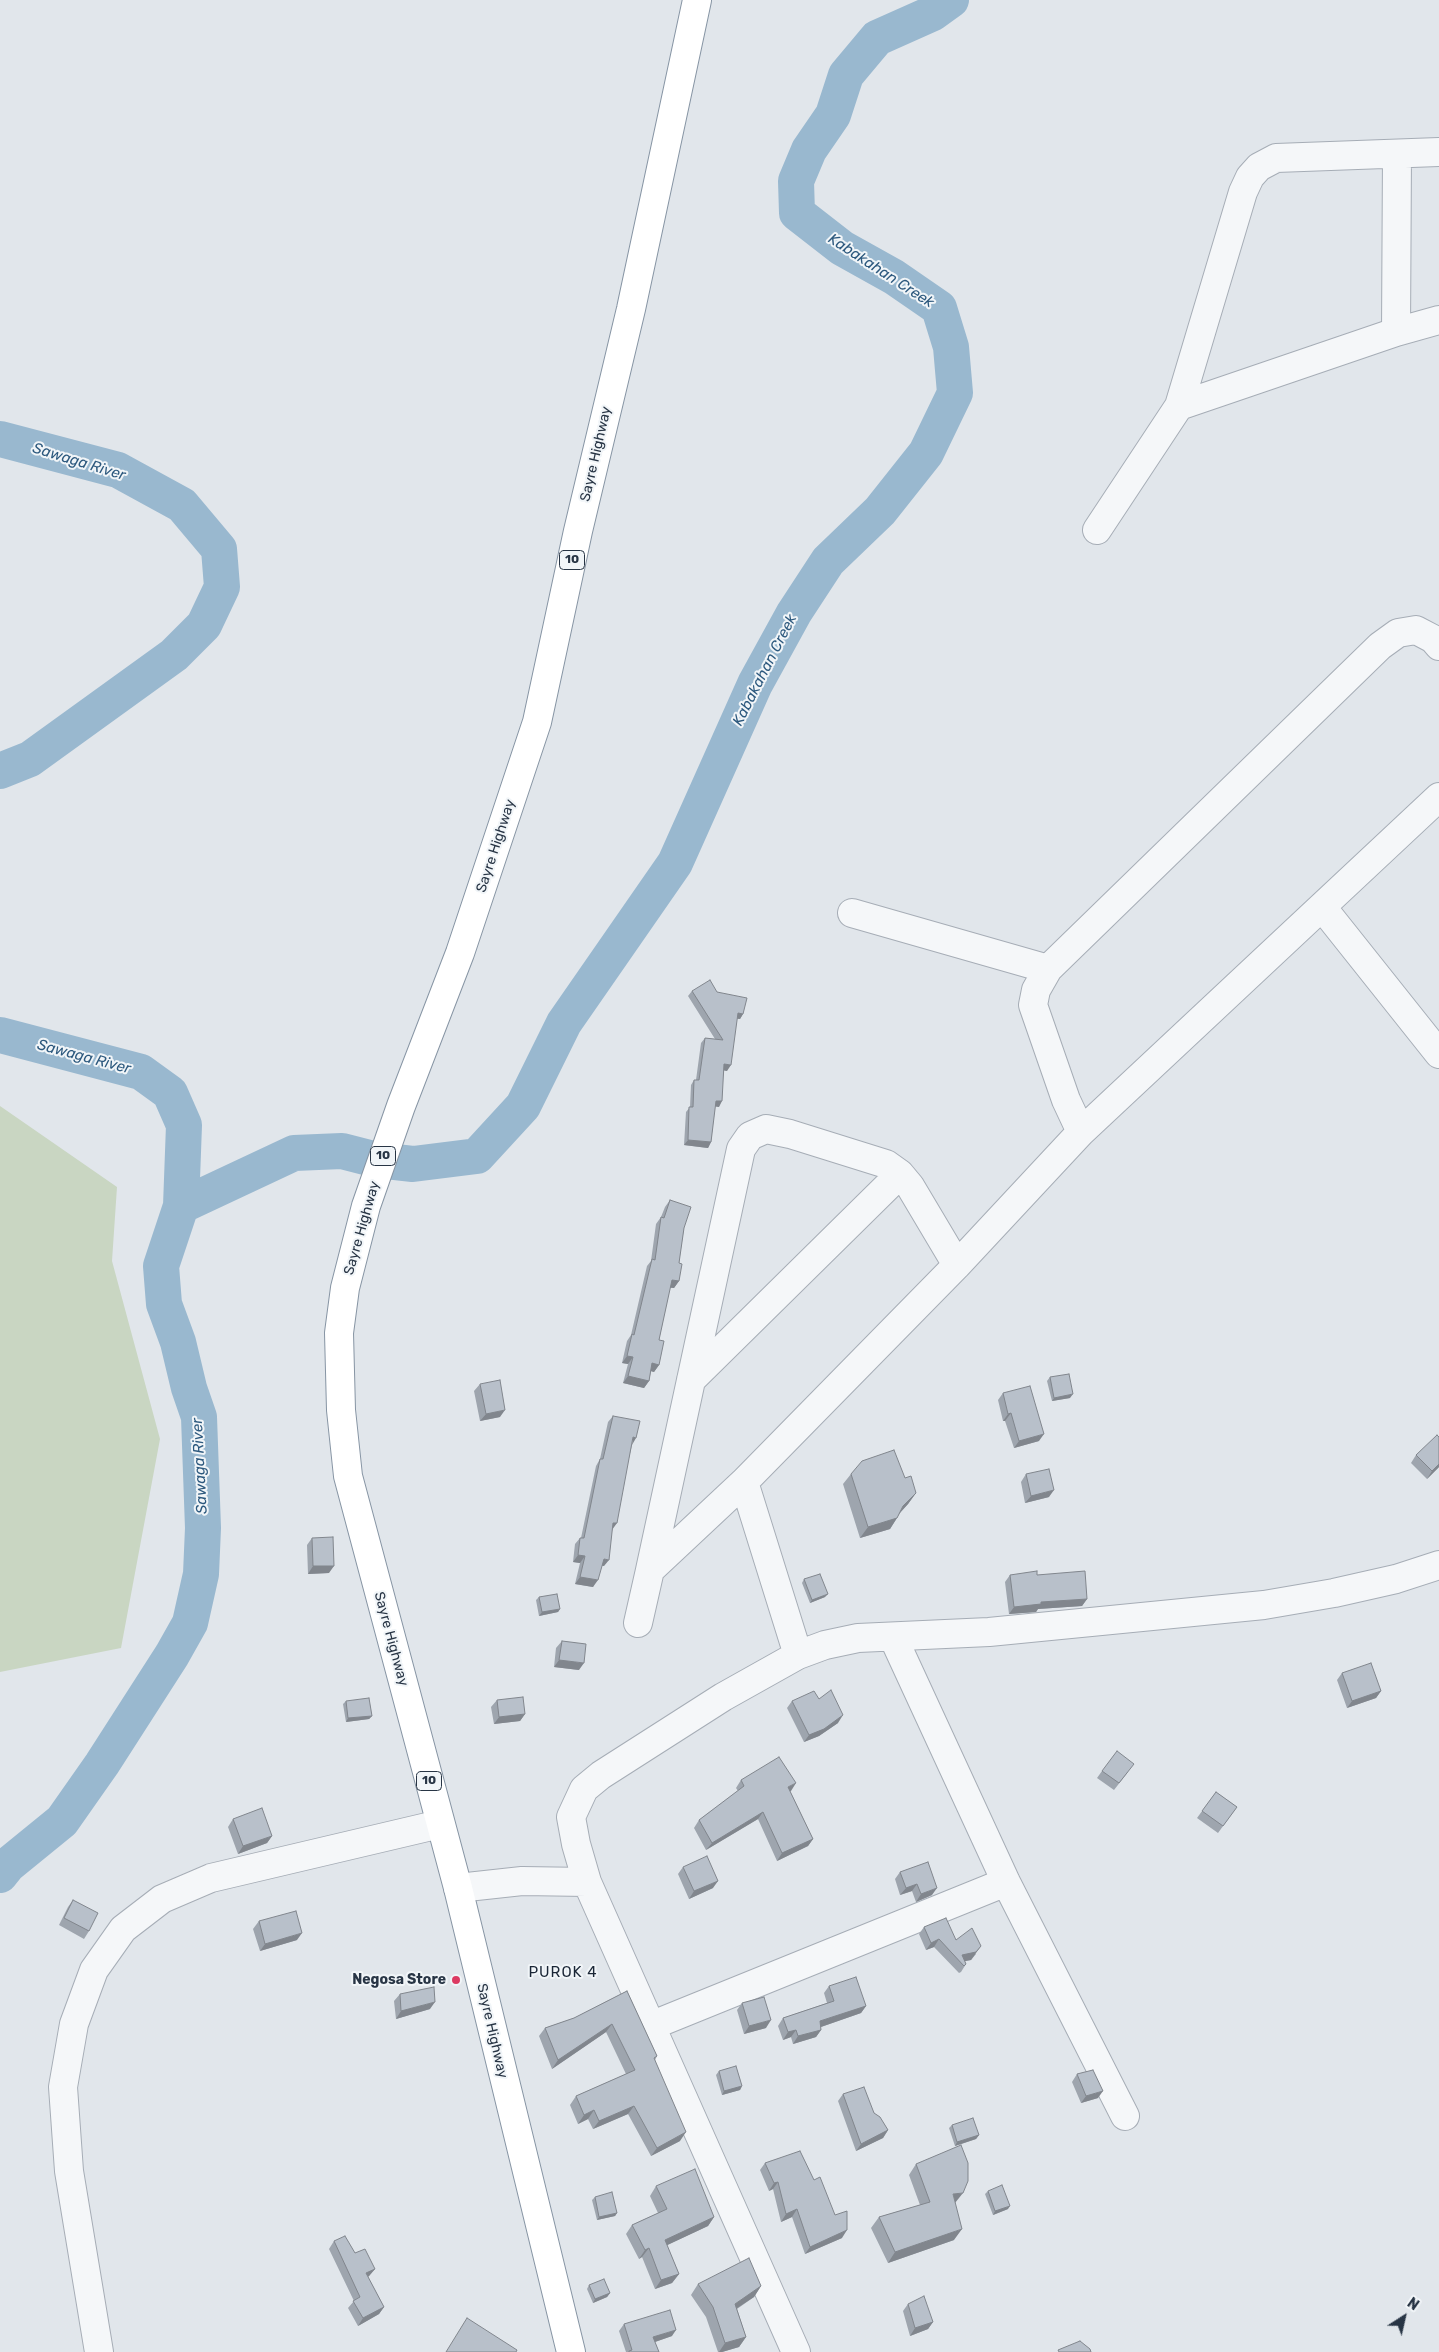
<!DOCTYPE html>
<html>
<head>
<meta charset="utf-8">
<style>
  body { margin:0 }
  #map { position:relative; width:1439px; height:2352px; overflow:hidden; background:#e1e6eb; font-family:Rubik,sans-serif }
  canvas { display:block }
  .north { position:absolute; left:1379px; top:2292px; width:50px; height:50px; -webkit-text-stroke:4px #f1f5f8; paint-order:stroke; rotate:35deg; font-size:14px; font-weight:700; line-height:20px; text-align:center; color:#283545 }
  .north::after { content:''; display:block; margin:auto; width:18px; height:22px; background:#283545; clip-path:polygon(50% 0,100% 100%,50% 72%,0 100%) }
</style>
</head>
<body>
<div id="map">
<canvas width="1439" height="2352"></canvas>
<div class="north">N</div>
</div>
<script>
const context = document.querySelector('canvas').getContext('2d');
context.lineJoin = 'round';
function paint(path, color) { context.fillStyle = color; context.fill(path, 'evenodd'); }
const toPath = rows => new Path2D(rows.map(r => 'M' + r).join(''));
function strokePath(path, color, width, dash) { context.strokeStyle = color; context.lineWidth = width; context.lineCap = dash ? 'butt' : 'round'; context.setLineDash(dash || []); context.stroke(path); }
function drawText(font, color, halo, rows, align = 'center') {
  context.font = font + ' Rubik,sans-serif'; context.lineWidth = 4; context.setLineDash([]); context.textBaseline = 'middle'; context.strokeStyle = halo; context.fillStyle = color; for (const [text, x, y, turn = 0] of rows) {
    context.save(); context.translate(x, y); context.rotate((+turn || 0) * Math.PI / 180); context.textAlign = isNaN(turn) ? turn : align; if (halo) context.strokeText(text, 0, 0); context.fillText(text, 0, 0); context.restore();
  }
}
paint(toPath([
  [0,1106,117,1187,112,1261,160,1439,121,1648,0,1672]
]), '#c9d6c2');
strokePath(toPath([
  [0,439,118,470,182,505,219,549,222,587,204,625,174,655,30,759,0,771],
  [0,1035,141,1072,170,1093,184,1125,181,1206,161,1266,164,1304,178,1342,189,1388,199,1417,203,1528,201,1574,190,1623,172,1655,102,1764,62,1821,8,1865,0,1875],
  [181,1206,294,1153,342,1151,377,1160,413,1164,477,1156,523,1106,564,1023,675,863,755,684,794,613,828,561,880,511,926,453,955,393,951,347,939,308,894,277,842,248,797,213,796,181,809,150,833,115,846,75,877,38,933,13,951,0]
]), '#99b8cf', 36);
const minor = toPath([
  [1396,332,1397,154],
  [1179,406,1396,332,1439,320],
  [1097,530,1179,406,1243,192,1250,177,1259,167,1276,158,1439,152],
  [1439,646,1433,639,1416,630,1398,633,1380,646,1048,969,1036,990,1033,1005,1066,1100,1081,1132,1439,797],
  [1322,907,1439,1054],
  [852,913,1048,969],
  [691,1380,900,1174],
  [744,1482,957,1265,1081,1132],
  [650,1570,741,1149,750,1136,766,1129,790,1134,886,1164,900,1174,910,1186,957,1265],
  [638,1623,650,1570,744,1482,798,1655],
  [893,1637,1006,1882,1125,2116],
  [458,1888,522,1881,587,1882],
  [653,2025,1006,1882],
  [99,2352,69,2171,63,2087,74,2024,94,1970,123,1929,162,1899,211,1878,440,1824],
  [796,2352,587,1882,576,1844,571,1817,584,1789,601,1775,723,1697,798,1655,825,1645,858,1638,989,1632,1264,1605,1334,1593,1396,1579,1439,1565]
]);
const highway = toPath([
  [571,2352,458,1888,348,1476,341,1410,339,1333,345,1288,366,1206,401,1106,460,953,537,722,578,531,631,309,697,0]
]);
strokePath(minor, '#a6adb6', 30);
strokePath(highway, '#8795a4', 30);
strokePath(minor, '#f5f7f9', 28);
strokePath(highway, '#fff', 28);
paint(toPath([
  [692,991,717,992,743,1014,740,1019,737,1019,727,1071,724,1070,719,1107,715,1106,711,1142,708,1148,684,1145,686,1112,690,1107,691,1085,694,1080,696,1080,701,1043,705,1038,715,1039,688,996],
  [670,1200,684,1228,679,1263,679,1281,674,1288,670,1288,659,1340,659,1365,654,1372,651,1371,649,1381,644,1388,623,1383,628,1364,622,1363,627,1341,631,1335,647,1266,651,1261,656,1224,661,1217,665,1207],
  [1050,1377,1070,1398,1052,1401,1047,1381],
  [480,1384,500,1417,480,1421,474,1391],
  [1003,1393,1039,1441,1014,1448,1005,1421,1003,1421,998,1400],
  [613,1416,632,1445,604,1566,602,1566,593,1587,575,1584,580,1563,573,1562,575,1544,580,1538,581,1538,596,1466,600,1459,608,1422],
  [1439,1437,1439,1467,1427,1479,1411,1463,1416,1455],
  [851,1474,905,1478,916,1493,908,1504,900,1513,890,1529,860,1538,843,1484],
  [1026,1474,1049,1497,1025,1503,1021,1482],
  [312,1538,329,1573,308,1574,307,1545],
  [1010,1575,1037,1575,1087,1599,1082,1606,1038,1609,1036,1612,1009,1614,1005,1582],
  [804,1579,825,1597,810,1603,802,1583],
  [539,1597,560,1609,558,1612,539,1616,536,1600],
  [562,1641,579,1670,554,1667,556,1648],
  [1342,1673,1381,1691,1376,1698,1347,1708,1337,1680],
  [497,1700,525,1714,520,1721,494,1724,491,1707],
  [346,1701,372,1716,369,1719,346,1722,343,1704],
  [792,1701,838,1723,819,1736,804,1742,787,1708],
  [1102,1771,1128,1772,1114,1790,1097,1778],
  [741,1780,791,1791,790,1791,813,1839,808,1846,777,1861,758,1819,706,1850,694,1828,699,1820,738,1791,736,1788],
  [1216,1792,1237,1807,1218,1833,1197,1818],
  [233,1819,272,1836,267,1843,238,1854,228,1827],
  [683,1867,713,1888,689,1899,678,1874],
  [900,1872,932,1895,916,1902,912,1891,900,1895,895,1879],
  [73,1900,89,1931,84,1939,59,1925,68,1907],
  [259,1921,297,1940,260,1951,253,1929],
  [924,1927,956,1940,976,1954,971,1960,965,1961,966,1964,961,1972,959,1973,934,1947,926,1950,919,1934],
  [829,1986,866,2006,861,2013,821,2027,821,2030,816,2037,793,2044,791,2037,783,2040,778,2026,783,2018,827,2003,824,1993],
  [627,1991,657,2056,655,2060,680,2141,651,2156,628,2114,593,2129,588,2119,578,2124,570,2105,576,2096,626,2074,606,2032,552,2069,539,2036,545,2028,574,2018],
  [400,1994,430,2009,396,2019,394,2001],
  [742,2003,766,2028,744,2034,737,2010],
  [719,2071,742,2086,740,2090,722,2095,716,2075],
  [1077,2074,1098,2098,1081,2103,1072,2082],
  [843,2094,874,2113,888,2130,883,2138,856,2151,838,2101],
  [952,2125,979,2135,976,2139,955,2146,949,2128],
  [765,2163,814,2180,842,2238,805,2254,792,2217,781,2222,773,2189,769,2191,760,2170],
  [916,2164,955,2203,954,2240,888,2263,871,2228,879,2217,920,2205,909,2175],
  [656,2186,714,2217,708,2226,667,2245,679,2274,672,2283,655,2289,642,2257,639,2259,626,2234,632,2225,658,2213,650,2196],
  [988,2191,1008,2209,993,2215,985,2194],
  [595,2197,617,2213,615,2216,597,2220,592,2200],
  [334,2241,355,2253,375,2269,369,2276,368,2277,384,2307,379,2314,358,2326,348,2308,354,2301,329,2249],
  [698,2284,761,2286,754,2297,737,2309,746,2337,739,2347,722,2352,718,2352,706,2317,691,2295],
  [589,2285,610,2293,607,2297,593,2303,587,2289],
  [908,2304,933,2322,928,2329,910,2336,903,2311],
  [624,2324,672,2336,655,2342,659,2352,626,2352,619,2331]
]), '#9ea5ae');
paint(toPath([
  [738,1013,743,1014,740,1019,734,1018],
  [724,1064,731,1065,727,1071,721,1070],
  [716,1101,722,1101,719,1107,712,1106],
  [688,1140,711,1142,708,1148,684,1145],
  [672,1280,679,1281,674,1288,667,1287],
  [627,1356,633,1357,628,1364,622,1363],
  [652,1363,659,1365,654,1372,647,1370],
  [628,1376,649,1381,644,1388,623,1383],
  [1073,1394,1070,1398,1052,1401,1054,1398],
  [505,1410,500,1417,480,1421,486,1414],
  [1011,1413,1005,1421,1003,1421,1008,1414],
  [1044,1434,1039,1441,1014,1448,1019,1441],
  [633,1437,636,1438,632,1445],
  [1439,1464,1439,1467,1427,1479,1432,1471],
  [1054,1490,1049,1497,1025,1503,1031,1496],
  [916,1493,908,1504,896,1517,903,1506],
  [897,1518,890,1529,860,1538,868,1527],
  [613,1523,617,1523,612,1530],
  [578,1555,585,1556,580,1563,573,1562],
  [604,1559,609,1560,604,1566,600,1565],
  [313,1566,334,1566,329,1573,308,1574],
  [580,1577,598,1580,593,1587,575,1584],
  [828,1594,825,1597,810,1603,812,1600],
  [1087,1599,1082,1606,1038,1609,1036,1612,1009,1614,1014,1607,1041,1602],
  [560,1609,558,1612,539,1616,542,1612],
  [559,1660,584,1663,579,1670,554,1667],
  [1381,1691,1376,1698,1347,1708,1352,1701],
  [525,1714,520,1721,494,1724,499,1717],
  [843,1715,838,1723,819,1736,804,1742,809,1735],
  [372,1716,369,1719,346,1722,348,1718],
  [796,1783,791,1791,783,1795,788,1787],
  [763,1812,758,1819,706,1850,712,1843],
  [272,1836,267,1843,238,1854,243,1846],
  [813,1839,808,1846,777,1861,782,1853],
  [718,1881,713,1888,689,1899,694,1891],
  [917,1884,912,1891,900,1895,906,1888],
  [937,1888,932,1895,916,1902,921,1894],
  [302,1933,297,1940,260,1951,265,1944],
  [939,1939,934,1947,926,1950,931,1943],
  [981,1946,971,1960,960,1962,962,1955],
  [435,2002,430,2009,396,2019,401,2011],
  [866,2006,861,2013,815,2029,820,2021],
  [771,2020,766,2028,744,2034,749,2026],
  [612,2024,606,2032,552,2069,558,2060],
  [796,2030,791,2037,783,2040,788,2032],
  [821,2030,816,2037,793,2044,798,2036],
  [742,2086,740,2090,722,2095,724,2091],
  [1103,2091,1098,2098,1081,2103,1086,2096],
  [634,2106,628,2114,593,2129,599,2121],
  [594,2110,588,2119,578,2124,584,2115],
  [888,2130,883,2138,856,2151,861,2144],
  [686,2132,680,2141,651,2156,657,2148],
  [979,2135,976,2139,955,2146,957,2142],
  [778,2182,773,2189,769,2191,774,2183],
  [963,2193,955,2203,953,2194],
  [1010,2206,1008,2209,993,2215,995,2211],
  [797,2209,792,2217,781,2222,786,2214],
  [617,2213,615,2216,597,2220,599,2217],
  [714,2217,708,2226,659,2249,665,2240],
  [962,2229,954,2240,888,2263,895,2252],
  [847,2230,842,2238,805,2254,810,2247],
  [649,2248,642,2257,639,2259,645,2250],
  [375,2269,369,2276,361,2280,366,2273],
  [679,2274,672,2283,655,2289,661,2280],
  [761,2286,754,2297,728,2314,735,2304],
  [610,2293,607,2297,593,2303,595,2299],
  [384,2307,379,2314,358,2326,363,2318],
  [933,2322,928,2329,910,2336,915,2328],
  [676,2330,672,2336,649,2344,653,2337],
  [746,2337,739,2347,722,2352,719,2352,725,2343]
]), '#81868d');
const building = toPath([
  [710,980,717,992,747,998,743,1014,738,1013,731,1065,724,1064,722,1101,716,1101,711,1142,688,1140,689,1107,693,1107,694,1080,699,1080,705,1038,723,1040,692,991,710,980],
  [670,1200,691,1207,684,1228,679,1263,682,1264,679,1281,672,1280,659,1340,664,1341,659,1365,652,1363,649,1381,628,1376,633,1357,627,1356,632,1334,634,1335,652,1259,655,1260,661,1217,664,1218,670,1200],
  [1069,1374,1073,1394,1054,1398,1050,1377,1069,1374],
  [500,1380,505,1410,486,1414,480,1384,500,1380],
  [1030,1386,1044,1434,1019,1441,1011,1413,1008,1414,1003,1393,1030,1386],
  [613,1416,640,1421,636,1438,633,1437,617,1523,613,1523,609,1560,604,1559,598,1580,580,1577,585,1556,578,1555,580,1538,584,1538,600,1459,603,1459,613,1416],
  [1437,1435,1439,1437,1439,1464,1432,1471,1416,1455,1437,1435],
  [894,1450,905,1478,911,1476,916,1493,903,1506,897,1518,868,1527,851,1474,862,1461,894,1450],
  [1049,1469,1054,1490,1031,1496,1026,1474,1049,1469],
  [333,1537,334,1566,313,1566,312,1538,333,1537],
  [1037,1571,1037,1575,1085,1571,1087,1599,1041,1602,1041,1604,1014,1607,1010,1575,1037,1571],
  [820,1574,828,1594,812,1600,804,1579,820,1574],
  [557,1594,560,1609,542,1612,539,1597,557,1594],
  [562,1641,586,1644,584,1663,559,1660,562,1641],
  [1371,1663,1381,1691,1352,1701,1342,1673,1371,1663],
  [831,1690,843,1715,824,1729,809,1735,792,1701,814,1691,819,1699,831,1690],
  [523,1697,525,1714,499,1717,497,1700,523,1697],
  [369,1698,372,1716,348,1718,346,1701,369,1698],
  [1117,1751,1134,1764,1119,1783,1102,1771,1117,1751],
  [779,1757,796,1783,788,1787,813,1839,782,1853,763,1812,712,1843,699,1820,744,1786,741,1780,779,1757],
  [1216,1792,1237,1807,1223,1826,1202,1811,1216,1792],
  [262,1808,272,1836,243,1846,233,1819,262,1808],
  [707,1856,718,1881,694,1891,683,1867,707,1856],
  [928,1862,937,1888,921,1894,917,1884,906,1888,900,1872,928,1862],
  [73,1900,98,1913,89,1931,64,1918,73,1900],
  [296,1911,302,1933,265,1944,259,1921,296,1911],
  [946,1918,956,1940,972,1928,981,1946,976,1952,962,1955,966,1964,964,1966,939,1939,931,1943,924,1927,946,1918],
  [856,1977,866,2006,820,2021,821,2030,798,2036,796,2030,788,2032,783,2018,834,2001,829,1986,856,1977],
  [434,1987,435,2002,401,2011,400,1994,434,1987],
  [627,1991,657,2056,654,2058,686,2132,657,2148,634,2106,599,2121,594,2110,584,2115,576,2096,635,2070,612,2024,558,2060,545,2028,574,2018,627,1991],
  [764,1997,771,2020,749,2026,742,2003,764,1997],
  [736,2066,742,2086,724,2091,719,2071,736,2066],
  [1093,2070,1103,2091,1086,2096,1077,2074,1093,2070],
  [864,2087,874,2113,880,2117,888,2130,861,2144,843,2094,864,2087],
  [973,2118,979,2135,957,2142,952,2125,973,2118],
  [961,2145,968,2163,968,2181,963,2193,953,2194,962,2229,895,2252,879,2217,930,2202,916,2164,961,2145],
  [800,2151,814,2180,820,2177,835,2215,847,2211,847,2230,810,2247,797,2209,786,2214,778,2182,774,2183,765,2163,800,2151],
  [695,2169,714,2217,665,2240,679,2274,661,2280,649,2248,645,2250,632,2225,667,2209,656,2186,695,2169],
  [1002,2185,1010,2206,995,2211,988,2191,1002,2185],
  [612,2192,617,2213,599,2217,595,2197,612,2192],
  [345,2236,355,2253,365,2249,375,2269,366,2273,384,2307,363,2318,353,2301,360,2297,334,2241,345,2236],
  [749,2258,761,2286,735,2304,746,2337,725,2343,713,2307,698,2284,749,2258],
  [604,2279,610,2293,595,2299,589,2285,604,2279],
  [924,2296,933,2322,915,2328,908,2304,924,2296],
  [670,2310,676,2330,653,2337,659,2352,629,2352,629,2351,632,2350,624,2324,670,2310],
  [467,2318,517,2350,516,2352,446,2352,467,2318],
  [1080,2341,1090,2349,1091,2352,1059,2352,1058,2350,1080,2341]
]);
paint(building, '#b8c0ca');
strokePath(building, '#81868d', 1);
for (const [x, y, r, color] of [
  [456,1980,5,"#dc3a62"]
]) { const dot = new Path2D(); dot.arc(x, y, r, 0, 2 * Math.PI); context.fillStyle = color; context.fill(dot); strokePath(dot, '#f1f5f8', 2); }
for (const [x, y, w] of [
  [572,560,25],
  [383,1156,25],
  [429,1781,25]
]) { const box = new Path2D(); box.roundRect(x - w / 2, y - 9.5, w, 19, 4); context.fillStyle = '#f1f5f8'; context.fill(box); strokePath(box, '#283545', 1); }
drawText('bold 12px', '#283545', null, [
  ["10",572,560],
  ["10",383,1156],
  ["10",429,1781]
]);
drawText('14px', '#283545', '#f1f5f8', [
  ["Sayre Highway",596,454,-77],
  ["Sayre Highway",496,846,-72],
  ["Sayre Highway",362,1228,-74],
  ["Sayre Highway",391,1639,75],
  ["Sayre Highway",492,2031,77]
]);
drawText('bold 14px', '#283545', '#f1f5f8', [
  ["Negosa Store",446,1980]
], 'right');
drawText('italic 15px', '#2d597e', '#f1f5f8', [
  ["Kabakahan Creek",881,271,33],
  ["Sawaga River",79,462,17],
  ["Kabakahan Creek",765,670,-63],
  ["Sawaga River",84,1057,15],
  ["Sawaga River",200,1466,-93]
]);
context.letterSpacing = '1px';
drawText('15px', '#1a2636', '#f1f5f8', [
  ["PUROK 4",563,1973]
]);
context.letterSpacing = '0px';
</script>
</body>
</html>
